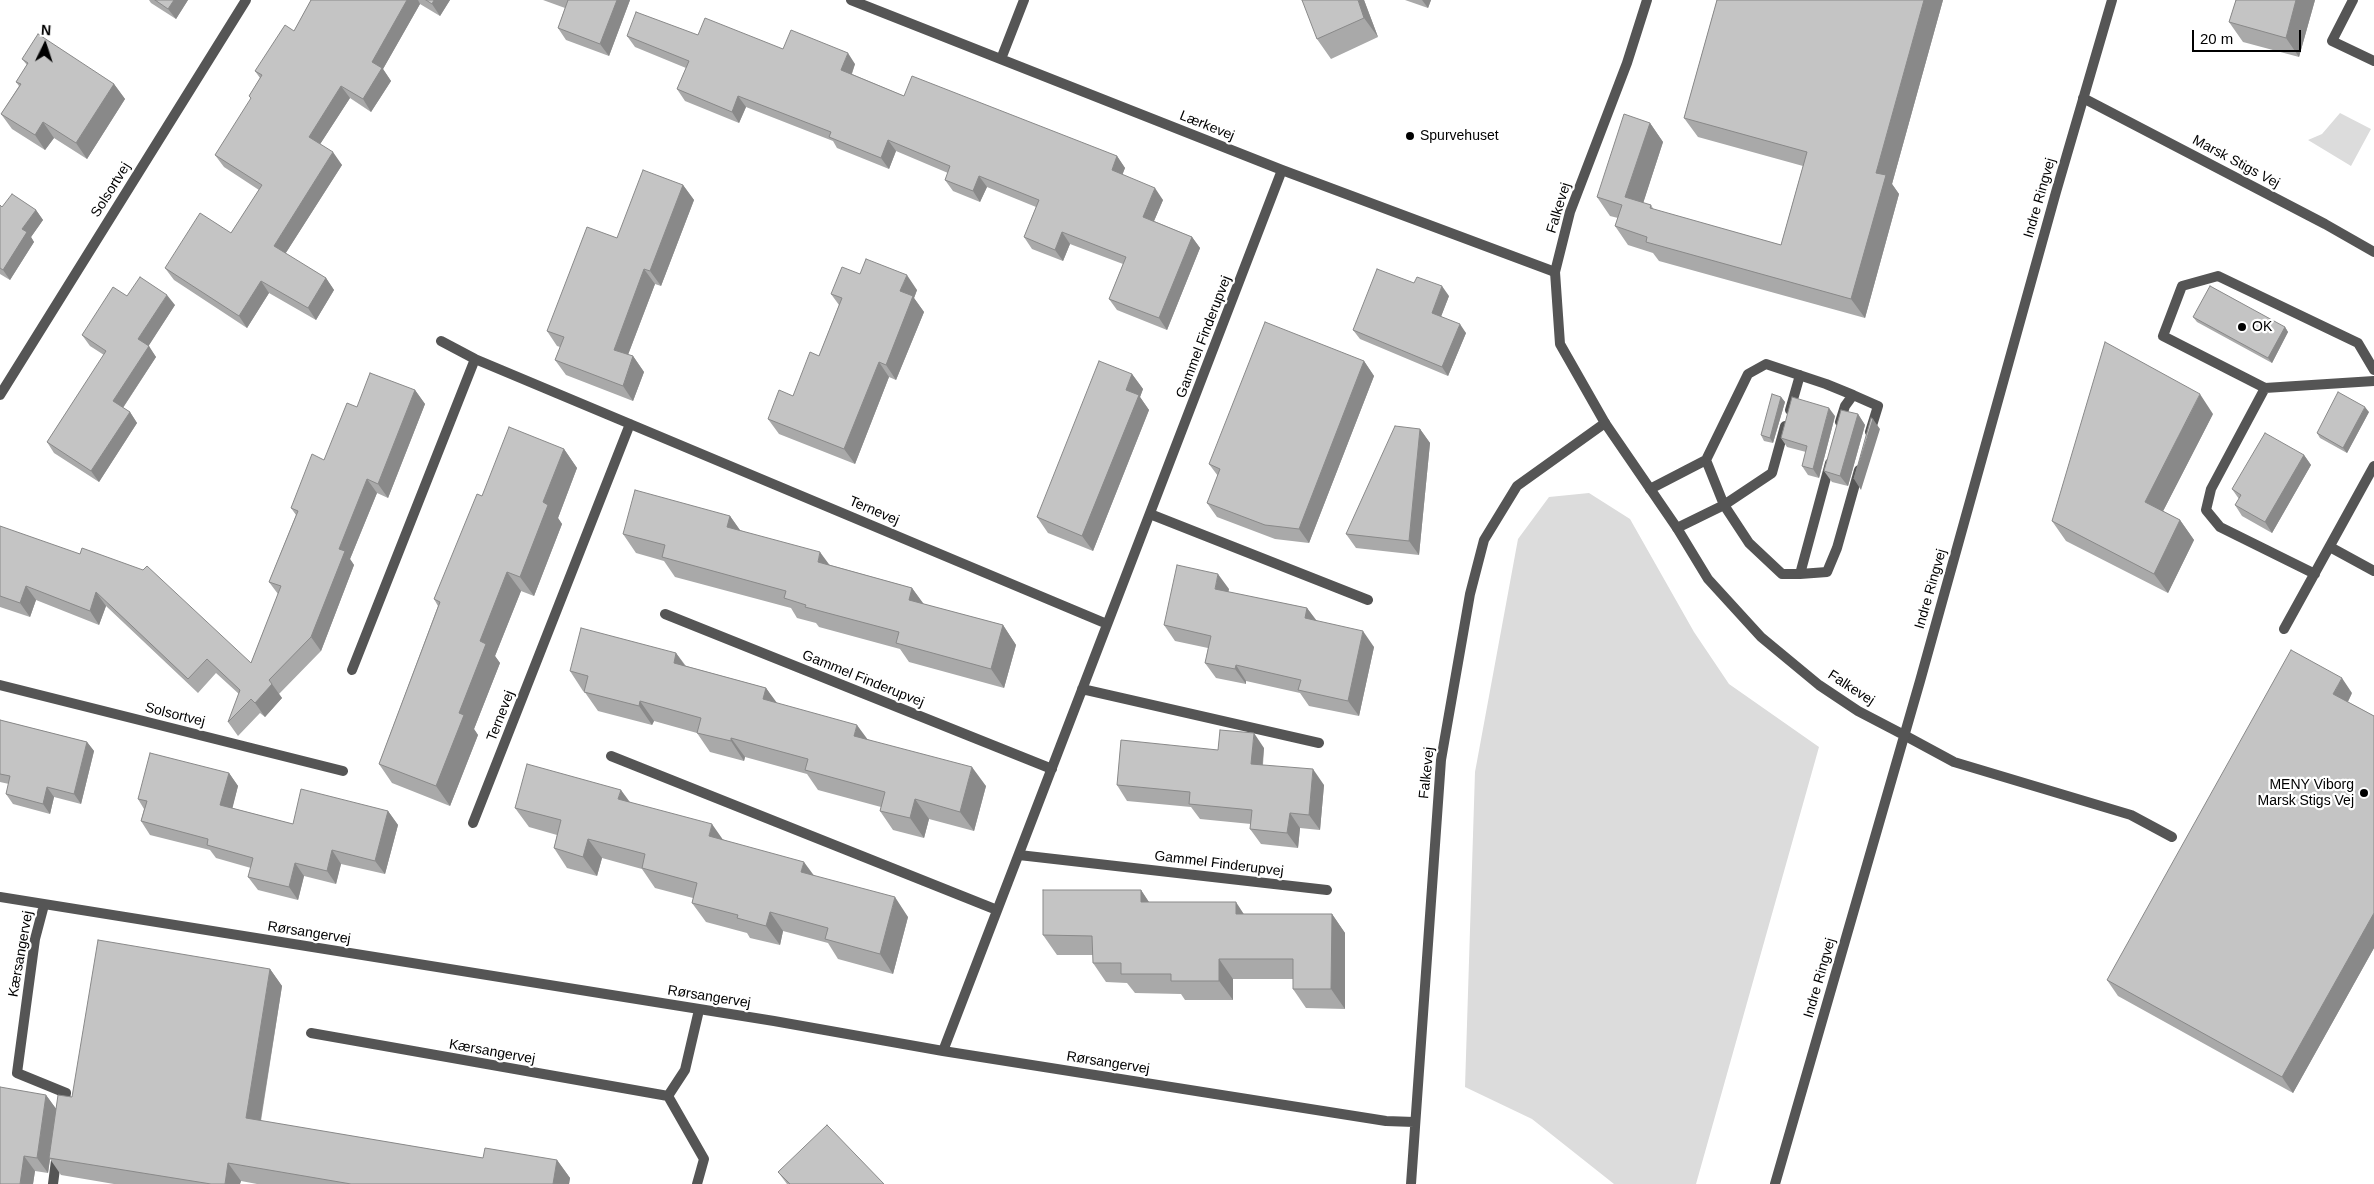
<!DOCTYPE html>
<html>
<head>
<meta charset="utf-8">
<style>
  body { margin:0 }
  #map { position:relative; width:2374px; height:1184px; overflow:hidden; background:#fff; font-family:Arial,sans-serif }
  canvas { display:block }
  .north { position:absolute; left:20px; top:20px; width:50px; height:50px; -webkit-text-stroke:4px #fff; paint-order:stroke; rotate:4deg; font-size:14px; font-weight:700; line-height:20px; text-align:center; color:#000 }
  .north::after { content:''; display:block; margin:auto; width:18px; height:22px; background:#000; clip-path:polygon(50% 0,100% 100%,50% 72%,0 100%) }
  .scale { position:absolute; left:2192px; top:30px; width:109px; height:22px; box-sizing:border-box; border:2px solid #000; border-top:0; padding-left:6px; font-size:15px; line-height:18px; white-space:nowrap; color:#000; -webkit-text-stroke:4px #fff; paint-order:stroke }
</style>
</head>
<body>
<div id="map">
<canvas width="2374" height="1184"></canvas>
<div class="north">N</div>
<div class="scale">20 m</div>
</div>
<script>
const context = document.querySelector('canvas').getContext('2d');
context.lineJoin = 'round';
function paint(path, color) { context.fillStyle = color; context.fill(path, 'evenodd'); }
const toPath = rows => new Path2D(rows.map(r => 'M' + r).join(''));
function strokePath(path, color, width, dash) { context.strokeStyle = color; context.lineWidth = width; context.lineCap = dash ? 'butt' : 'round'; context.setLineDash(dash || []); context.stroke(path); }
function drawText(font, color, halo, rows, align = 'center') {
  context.font = font + ' Arial,sans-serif'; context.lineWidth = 4.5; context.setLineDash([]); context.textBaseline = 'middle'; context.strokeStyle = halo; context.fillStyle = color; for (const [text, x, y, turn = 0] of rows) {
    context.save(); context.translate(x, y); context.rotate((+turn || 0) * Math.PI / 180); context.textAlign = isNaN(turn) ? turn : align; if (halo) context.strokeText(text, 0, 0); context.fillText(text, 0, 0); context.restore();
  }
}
paint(toPath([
  [2340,113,2371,129,2351,166,2308,140,2322,134],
  [1589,493,1630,519,1694,632,1729,684,1819,747,1696,1184,1614,1184,1532,1119,1465,1087,1475,772,1518,539,1549,497]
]), '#dcdcdc');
strokePath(toPath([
  [2353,0,2332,41,2374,61],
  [2374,370,2358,343,2218,276,2182,286,2163,336,2265,388,2374,381],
  [2265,388,2211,489,2206,510,2220,527,2315,574],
  [1853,395,1878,406,1870,432],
  [1790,410,1800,375],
  [1706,460,1724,505,1749,543,1782,574,1800,574,1830,463],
  [1650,489,1706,460,1748,374,1766,364,1826,384,1853,395,1845,406,1840,422],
  [1677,528,1724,505,1772,473,1785,426],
  [2330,547,2374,571],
  [1800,574,1827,572,1837,548,1859,470],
  [2284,629,2374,466],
  [1904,735,1954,762,2131,815,2172,837]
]), '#555', 10);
strokePath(toPath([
  [851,0,1282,170,1555,272],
  [1001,59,1024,0],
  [441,341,475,359,1107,624],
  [0,395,246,0],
  [1150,514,1368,600],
  [665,614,1052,769],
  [352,670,475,359],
  [0,685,343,771],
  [1082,689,1319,743],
  [611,756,997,910],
  [473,823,630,424],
  [1019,855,1327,890],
  [0,897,774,1021,943,1051,1386,1121,1414,1122],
  [44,905,35,939,17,1073,66,1093,63,1109],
  [311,1033,668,1096,704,1159,697,1184],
  [943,1051,1282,170],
  [668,1096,685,1070,699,1010],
  [53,1184,57,1153],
  [1411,1184,1441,760,1470,594,1484,540,1517,486,1605,423]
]), '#555', 10);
strokePath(toPath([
  [1647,0,1627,63,1570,212,1555,272,1560,344,1605,423,1677,528,1708,579,1761,637,1819,685,1858,711,1904,735],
  [2083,98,2325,224,2374,252],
  [1775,1184,1920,681,2056,192,2112,0]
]), '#555', 10);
paint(toPath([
  [149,0,188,0,176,19,151,3],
  [311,0,450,0,440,16,420,4,383,69,391,81,371,112,350,98,320,144,342,165,285,254,326,278,334,290,316,320,269,293,247,328,174,280,165,268,231,233,259,190,224,167,215,155,251,99,249,96,260,78,255,71,294,31],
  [543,0,630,0,609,56,566,40,558,28,565,8],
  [1364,0,1378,37,1331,59,1317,39],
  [1405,0,1431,0,1428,8],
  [1717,0,1943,0,1892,184,1899,194,1865,318,1659,261,1653,253,1628,245,1615,226,1618,218,1610,216,1597,197,1650,123,1663,142,1643,203,1651,205,1654,210,1781,245,1803,166,1698,137,1684,118],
  [2236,0,2315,0,2299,57,2243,42,2229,22],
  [698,35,783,49,855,64,852,74,904,96,1117,156,1125,168,1122,174,1163,200,1154,221,1192,237,1200,248,1167,330,1117,310,1109,299,1123,264,1070,244,1063,261,1032,249,1024,237,1036,207,987,187,980,202,953,191,945,180,948,173,896,151,889,169,837,148,833,141,746,107,739,123,685,101,677,89,686,68,635,47,627,36],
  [22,59,114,84,125,99,87,159,54,138,45,150,12,129,1,114,19,86,16,82,27,65],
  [683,185,694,200,661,286,655,284,628,355,633,356,644,372,633,401,566,375,555,360,560,347,557,346,547,331,617,238],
  [0,205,2,207,36,210,43,220,31,237,34,242,10,280,0,274],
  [860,274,917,290,914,298,924,312,896,380,889,377,855,464,779,434,768,419,793,396,819,356,839,305,831,294],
  [127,296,175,305,148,346,156,357,123,408,130,412,137,423,99,482,54,453,47,442,104,355,90,346,82,335],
  [1449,296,1441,316,1466,333,1448,376,1360,339,1353,330],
  [2193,317,2285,327,2288,332,2272,363,2197,322],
  [1364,361,1374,376,1309,543,1275,539,1217,517,1207,503,1218,476,1209,464],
  [1132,374,1143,389,1140,397,1149,410,1093,551,1048,533,1037,517],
  [415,390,425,404,388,498,377,493,350,559,354,565,321,651,279,694,282,698,265,717,260,713,238,736,228,722,239,694,216,673,198,693,106,606,99,625,36,600,30,617,0,607,0,526,251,663,278,594,269,582,296,515,291,508,324,460,357,407],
  [1781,397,1785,402,1773,443,1764,441,1761,435],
  [2369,412,2347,453,2320,438,2317,433],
  [1858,414,1865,425,1848,486,1832,482,1824,471],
  [2213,414,2163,511,2180,520,2194,540,2168,593,2066,541,2052,521],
  [1835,416,1819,478,1808,475,1802,466,1806,452,1787,447,1781,438],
  [1420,429,1430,443,1419,555,1356,548,1346,534],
  [564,449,577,468,558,518,562,524,534,596,521,591,495,656,500,663,474,729,478,735,450,806,392,783,379,764,438,606,434,599,482,496],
  [2304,455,2311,465,2272,533,2242,516,2235,505,2239,499,2232,489],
  [730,516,740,530,830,565,912,588,923,604,1003,625,1016,645,1004,688,909,662,900,649,819,627,816,623,797,618,791,608,675,577,664,561,636,553,623,534],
  [1229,589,1228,592,1307,608,1317,621,1374,647,1359,716,1309,706,1300,693,1246,681,1246,684,1216,678,1205,663,1208,648,1175,641,1164,625],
  [676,653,686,666,766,688,776,703,986,786,974,831,929,819,924,838,893,830,880,811,881,807,818,790,807,774,745,757,744,761,710,752,697,733,654,721,652,725,598,711,584,691,583,691,570,671],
  [2352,693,2348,702,2374,716,2374,948,2293,1093,2118,996,2107,980],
  [0,720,87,742,94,751,81,804,54,797,50,814,13,804,6,794,9,784,0,782],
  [1264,748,1263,765,1324,785,1320,830,1300,828,1298,848,1261,844,1250,829,1251,824,1200,819,1191,807,1127,801,1117,785,1218,750],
  [229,773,238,786,232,808,293,824,388,811,398,825,385,874,341,864,336,884,304,876,298,900,258,890,248,877,251,868,216,858,210,850,150,835,141,821,144,809,138,799],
  [630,802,814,876,908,917,893,974,838,959,828,943,783,931,780,945,750,938,747,933,706,922,692,903,693,898,655,888,642,869,602,858,597,876,567,868,554,848,557,835,529,827,515,808],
  [1141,890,1149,902,1244,914,1332,914,1345,933,1345,1009,1306,1008,1293,989,1293,979,1233,979,1233,1000,1185,1000,1181,994,1135,993,1127,983,1106,982,1093,963,1093,955,1057,955,1043,935],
  [270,969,282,986,261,1121,483,1158,557,1160,570,1178,569,1184,257,1184,241,1181,240,1184,114,1184,61,1175,50,1159,48,1173,35,1171,33,1184,0,1184,46,1095,56,1109,72,1097],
  [778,1172,884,1184,787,1184]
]), '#a9a9a9');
paint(toPath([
  [174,0,188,0,176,19,168,9],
  [407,0,418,0,420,4,383,69,391,81,371,112,363,99,372,62],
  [434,0,450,0,440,16,432,4],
  [617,0,630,0,609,56,600,44],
  [1358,0,1364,0,1378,37,1364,18],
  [1422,0,1431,0,1428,8],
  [1924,0,1943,0,1892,184,1899,194,1865,318,1851,299,1876,173],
  [2296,0,2315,0,2299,57,2286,38],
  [848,53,855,64,849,81,841,70],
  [114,84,125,99,87,159,76,143],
  [341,86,350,98,317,149,309,137],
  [738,96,746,107,739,123,732,112],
  [43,122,54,138,45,150,35,135],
  [1650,123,1663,142,1639,216,1625,197],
  [888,140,896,151,889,169,881,158],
  [333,152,342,165,282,259,274,246],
  [1117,156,1125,168,1120,181,1112,170],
  [979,176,987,187,980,202,973,191],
  [683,185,694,200,661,286,650,271],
  [1155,188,1163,200,1151,228,1143,217],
  [36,210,43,220,31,237,34,242,10,280,3,270,22,229],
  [1062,232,1070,244,1063,261,1055,250],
  [1192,237,1200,248,1167,330,1159,318],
  [644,269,655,284,624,365,614,350],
  [907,275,917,290,914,298,924,312,896,380,886,365,900,291],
  [326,278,334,290,316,320,308,308],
  [261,281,269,293,247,328,239,316],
  [1442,286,1449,296,1439,322,1432,313],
  [167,295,175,305,146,350,138,339],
  [1460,324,1466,333,1448,376,1442,367],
  [2285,327,2288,332,2272,363,2268,358],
  [149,346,156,357,120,412,113,401],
  [633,356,644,372,633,401,623,386],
  [1364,361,1374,376,1309,543,1299,529],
  [879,362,889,377,855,464,844,449],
  [1132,374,1143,389,1140,397,1149,410,1093,551,1082,536,1126,390],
  [415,390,425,404,388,498,378,484],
  [2200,394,2213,414,2158,521,2145,502],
  [1781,397,1785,402,1773,443,1770,438],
  [2365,407,2369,412,2347,453,2343,448],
  [1829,408,1835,416,1819,478,1813,469],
  [130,412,137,423,99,482,91,471],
  [1858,414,1865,425,1848,486,1840,476],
  [1873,419,1880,429,1861,490,1854,479],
  [1420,429,1430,443,1419,555,1409,541],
  [564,449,577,468,558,518,562,524,534,596,520,577,543,502],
  [2304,455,2311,465,2272,533,2265,522],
  [367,479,377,493,350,559,354,565,321,651,311,637,339,549],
  [730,516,744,536,727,527],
  [2180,520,2194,540,2168,593,2154,574],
  [820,552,834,571,818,562],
  [507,572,521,591,495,656,500,663,474,729,478,735,450,806,436,786,459,713,480,641],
  [1218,574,1229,589,1226,604,1215,589],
  [26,586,36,600,30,617,20,603],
  [912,588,926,607,909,600],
  [96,592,106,606,99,625,90,611],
  [1307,608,1318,623,1305,618],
  [1003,625,1016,645,1004,688,991,669],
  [1363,631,1374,647,1359,716,1348,701],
  [676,653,690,673,674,663],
  [1236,665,1246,681,1246,684,1235,669],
  [2342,678,2352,693,2344,709,2333,694],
  [272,684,282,698,265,717,255,703],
  [766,688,780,707,763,699],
  [640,701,654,721,652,725,639,706],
  [857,725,871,744,854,736],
  [1254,733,1264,748,1261,779,1251,764],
  [731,738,745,757,744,761,731,741],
  [87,742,94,751,81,804,74,794],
  [972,767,986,786,974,831,960,812],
  [1313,769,1324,785,1320,830,1309,815],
  [229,773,238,786,230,818,220,805],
  [47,787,54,797,50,814,43,804],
  [621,790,635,809,618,799],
  [915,799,929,819,924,838,910,818],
  [388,811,398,825,385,874,375,861],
  [1290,813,1300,828,1298,848,1287,833],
  [712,824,726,844,709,836],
  [588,839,602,858,597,876,583,857],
  [332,850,341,864,336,884,327,871],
  [804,862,818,881,801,872],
  [295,863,304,876,298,900,289,887],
  [1141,890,1154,910,1141,902],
  [895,897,908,917,893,974,880,954],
  [1236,902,1249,922,1236,914],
  [770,912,783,931,780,945,766,926],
  [2374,913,2374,948,2293,1093,2282,1077],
  [1332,914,1345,933,1345,1009,1331,989],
  [1219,959,1233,979,1233,1000,1219,981],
  [270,969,282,986,258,1136,246,1118],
  [46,1095,57,1110,49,1158,50,1159,48,1173,37,1158],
  [24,1156,35,1171,33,1184,20,1184],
  [557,1160,570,1178,569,1184,553,1184],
  [228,1163,241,1181,240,1184,225,1184]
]), '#898989');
const building = toPath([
  [155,0,174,0,168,9,155,0],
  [311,0,407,0,372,62,382,68,363,99,341,86,309,137,333,152,274,246,326,278,308,308,261,281,239,316,165,268,200,213,231,233,262,185,215,155,251,98,249,96,262,75,255,71,285,25,294,31,311,0],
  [426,0,434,0,432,4,426,0],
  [568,0,617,0,600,44,558,28,568,0],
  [1302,0,1358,0,1364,18,1317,39,1302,0],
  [1717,0,1924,0,1876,173,1886,175,1851,299,1646,242,1647,237,1615,226,1622,205,1597,197,1624,114,1650,123,1625,197,1651,205,1650,208,1781,245,1807,152,1684,118,1717,0],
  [2236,0,2296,0,2286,38,2229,22,2236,0],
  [636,12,698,35,705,18,783,49,791,30,848,53,841,70,904,96,912,76,1117,156,1112,170,1155,188,1143,217,1192,237,1159,318,1109,299,1126,257,1062,232,1055,250,1024,237,1039,200,979,176,973,191,945,180,950,166,888,140,881,158,829,137,831,132,738,96,732,112,677,89,689,61,627,36,636,12],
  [38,34,114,84,76,143,43,122,35,135,1,114,21,84,16,82,28,63,22,59,38,34],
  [643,170,683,185,650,271,644,269,614,350,633,356,623,386,555,360,564,337,547,331,587,227,617,238,643,170],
  [12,194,36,210,22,229,27,232,3,270,0,268,0,205,2,207,12,194],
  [866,259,907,275,900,291,913,296,886,365,879,362,844,449,768,419,779,390,793,396,810,352,819,356,842,298,831,294,842,267,860,274,866,259],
  [1377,269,1414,283,1417,277,1442,286,1432,313,1460,324,1442,367,1353,330,1377,269],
  [140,277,167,295,138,339,149,346,113,401,130,412,91,471,47,442,106,351,82,335,113,287,127,296,140,277],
  [2210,286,2285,327,2268,358,2193,317,2210,286],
  [1265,322,1364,361,1299,529,1265,525,1207,503,1220,469,1209,464,1265,322],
  [2105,342,2200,394,2145,502,2180,520,2154,574,2052,521,2105,342],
  [1099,361,1132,374,1126,390,1139,395,1082,536,1037,517,1099,361],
  [370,373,415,390,378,484,367,479,339,549,345,551,311,637,269,680,272,684,255,703,251,699,228,722,240,690,207,659,188,679,96,592,90,611,26,586,20,603,0,596,0,526,80,554,82,548,143,570,147,566,251,663,281,586,269,582,298,511,291,508,312,454,324,460,347,403,357,407,370,373],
  [2338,392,2365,407,2343,448,2317,433,2338,392],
  [1772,394,1781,397,1770,438,1761,435,1772,394],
  [1792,397,1829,408,1813,469,1802,466,1807,446,1781,438,1792,397],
  [1841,410,1858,414,1840,476,1824,471,1841,410],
  [1871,418,1873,419,1854,479,1871,418],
  [1395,426,1420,429,1409,541,1346,534,1395,426],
  [509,427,564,449,543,502,548,505,520,577,507,572,480,641,486,644,459,713,464,715,436,786,379,764,440,602,434,599,477,494,482,496,509,427],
  [2265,433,2304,455,2265,522,2235,505,2241,495,2232,489,2265,433],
  [635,490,730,516,727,527,820,552,818,562,912,588,909,600,1003,625,991,669,896,643,899,632,805,607,806,605,784,598,786,591,662,557,665,545,623,534,635,490],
  [1177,565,1218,574,1215,589,1307,608,1305,618,1363,631,1348,701,1298,690,1301,680,1236,665,1235,669,1205,663,1211,636,1164,625,1177,565],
  [581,628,676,653,674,663,766,688,763,699,857,725,854,736,972,767,960,812,915,799,910,818,880,811,885,792,805,770,808,759,731,738,731,741,697,733,701,718,640,701,639,706,584,692,588,676,570,671,581,628],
  [2291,650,2342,678,2333,694,2374,716,2374,913,2282,1077,2107,980,2291,650],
  [0,720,87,742,74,794,47,787,43,804,6,794,10,776,0,774,0,720],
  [1220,730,1254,733,1251,764,1313,769,1309,815,1290,813,1287,833,1250,829,1252,810,1189,804,1190,792,1117,785,1121,740,1218,750,1220,730],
  [150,753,229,773,220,805,293,824,301,789,388,811,375,861,332,850,327,871,295,863,289,887,248,877,253,858,207,845,208,839,141,821,147,801,138,799,150,753],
  [527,764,621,790,618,799,712,824,709,836,804,862,801,872,895,897,880,954,825,939,828,928,770,912,766,926,737,918,738,915,692,903,697,883,642,868,645,854,588,839,583,857,554,848,561,820,515,808,527,764],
  [1043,890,1141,890,1141,902,1236,902,1236,914,1332,914,1331,989,1293,989,1293,959,1219,959,1219,981,1171,981,1171,974,1121,974,1121,963,1093,963,1092,936,1043,935,1043,890],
  [98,940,270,969,246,1118,483,1158,485,1148,557,1160,553,1184,351,1184,228,1163,225,1184,211,1184,49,1158,58,1095,72,1097,98,940],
  [0,1087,46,1095,37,1158,24,1156,20,1184,0,1184,0,1087],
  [827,1125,884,1184,790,1184,778,1172,827,1125]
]);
paint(building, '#c4c4c4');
strokePath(building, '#898989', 1);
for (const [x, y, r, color] of [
  [1410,136,5,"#000"],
  [2242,327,5,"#000"],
  [2364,793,5,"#000"]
]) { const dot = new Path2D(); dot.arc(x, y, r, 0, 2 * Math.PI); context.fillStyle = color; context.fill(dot); strokePath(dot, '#fff', 2); }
drawText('14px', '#000', '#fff', [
  ["Lærkevej",1207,126,22],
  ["Marsk Stigs Vej",2236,162,28],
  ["Solsortvej",111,190,-58],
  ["Indre Ringvej",2040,198,-74],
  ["Falkevej",1559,208,-73],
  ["Gammel Finderupvej",1204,337,-69],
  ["Ternevej",874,511,23],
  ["Indre Ringvej",1931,589,-74],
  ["Gammel Finderupvej",863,679,22],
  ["Falkevej",1851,688,33],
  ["Solsortvej",175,715,14],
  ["Ternevej",501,716,-69],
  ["Falkevej",1427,773,-84],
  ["Gammel Finderupvej",1219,864,7],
  ["Rørsangervej",309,933,9],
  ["Kærsangervej",21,954,-80],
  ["Indre Ringvej",1820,978,-74],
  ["Rørsangervej",709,997,9],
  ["Kærsangervej",492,1052,10],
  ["Rørsangervej",1108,1063,9]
]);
drawText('14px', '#000', '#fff', [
  ["Spurvehuset",1420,136],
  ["OK",2252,327],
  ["MENY Viborg",2354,785,"right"],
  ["Marsk Stigs Vej",2354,801,"right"]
], 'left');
</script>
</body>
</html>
